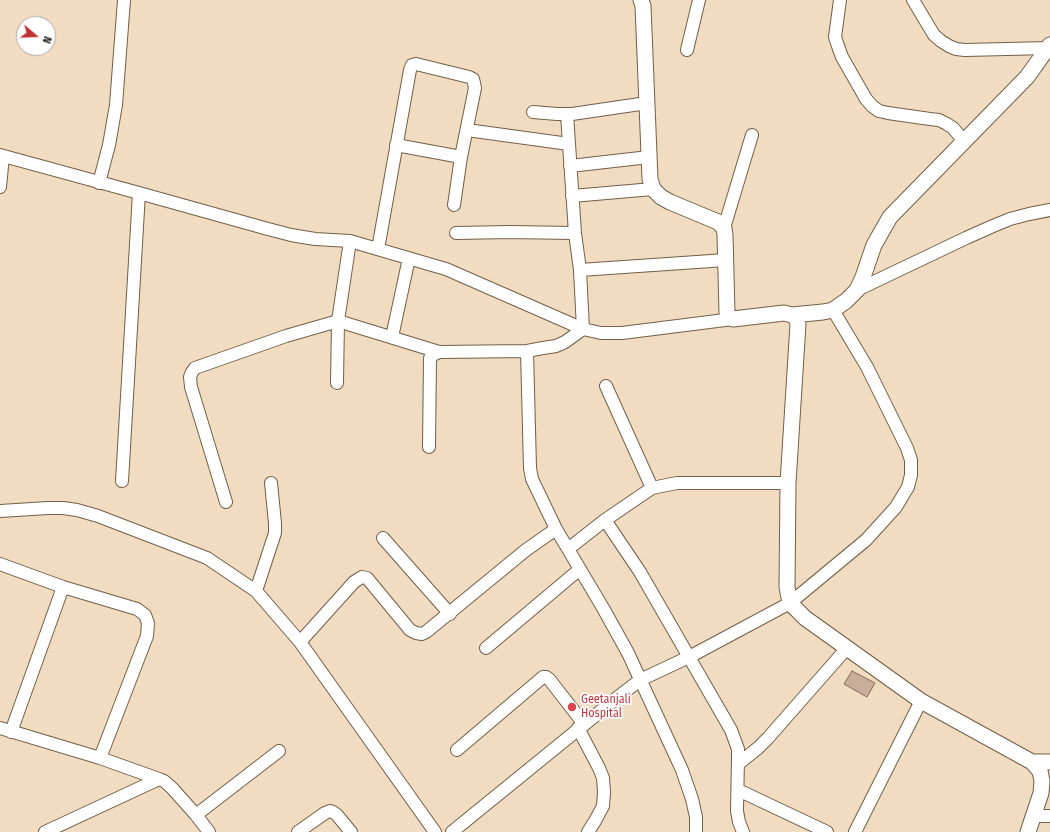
<!DOCTYPE html>
<html>
<head>
<meta charset="utf-8">
<style>
  body { margin:0 }
  #map { position:relative; width:1050px; height:832px; overflow:hidden; background:#f1dcc1; font-family:"Fira Sans Condensed",sans-serif }
  canvas { display:block }
  .north { position:absolute; left:16px; top:16px; width:40px; height:40px; box-sizing:border-box; background:#fff; border:1px solid #ada9a5; border-radius:50%; rotate:109deg; font-size:11px; font-weight:700; line-height:16px; text-align:center; color:#31291f }
  .north::after { content:''; display:block; margin:auto; width:14px; height:18px; background:#bf302e; clip-path:polygon(50% 0,100% 100%,50% 72%,0 100%) }
</style>
</head>
<body>
<div id="map">
<canvas width="1050" height="832"></canvas>
<div class="north">N</div>
</div>
<script>
const context = document.querySelector('canvas').getContext('2d');
context.lineJoin = 'round';
function paint(path, color) { context.fillStyle = color; context.fill(path, 'evenodd'); }
const toPath = rows => new Path2D(rows.map(r => 'M' + r).join(''));
function strokePath(path, color, width, dash) { context.strokeStyle = color; context.lineWidth = width; context.lineCap = dash ? 'butt' : 'round'; context.setLineDash(dash || []); context.stroke(path); }
function drawText(font, color, halo, rows, align = 'center') {
  context.font = font + ' "Fira Sans Condensed",sans-serif'; context.lineWidth = 3.5; context.setLineDash([]); context.textBaseline = 'middle'; context.strokeStyle = halo; context.fillStyle = color; for (const [text, x, y, turn = 0] of rows) {
    context.save(); context.translate(x, y); context.rotate((+turn || 0) * Math.PI / 180); context.textAlign = isNaN(turn) ? turn : align; if (halo) context.strokeText(text, 0, 0); context.fillText(text, 0, 0); context.restore();
  }
}
const building = toPath([
  [852,671,875,683,867,697,844,684,852,671]
]);
paint(building, '#c9ae99');
strokePath(building, '#826956', 1);
const minor = toPath([
  [840,0,835,37,838,46,842,57,866,99,872,106,879,111,888,113,930,119,939,120,947,124,953,128,964,141],
  [913,0,934,35,941,41,949,46,956,49,965,50,1049,48],
  [687,50,699,0],
  [533,112,557,114,572,114,647,103],
  [467,130,569,144],
  [396,145,461,157],
  [0,155,139,193,122,481],
  [570,166,649,157],
  [99,183,109,145,116,105,124,0],
  [0,187,3,156],
  [139,193,268,229,291,235,315,239,350,241,432,265,446,269,583,329,601,333,622,333,733,319],
  [572,196,653,189],
  [724,228,752,135],
  [456,233,509,232,575,233],
  [378,249,410,70,412,65,416,64,469,77,473,79,474,83,475,88,461,157,454,205],
  [580,270,726,260],
  [857,290,966,238,993,226,1010,219,1029,214,1050,210],
  [392,337,409,258],
  [527,351,530,468,532,479,556,529,568,549,603,608,628,653,682,770,692,799,696,817,696,832],
  [337,383,338,321,350,241],
  [606,386,652,488],
  [429,447,430,358,433,355,439,352],
  [226,502,191,387,190,377,192,372,195,368,286,336,338,321,439,352,527,351,543,348,556,346,565,342,583,329,580,270,575,233,567,114],
  [0,511,48,508,63,508,77,510,98,516,207,558,256,591,300,642,435,832],
  [605,520,640,572,731,730,738,749,738,758,737,811,739,822,743,832],
  [383,538,450,614],
  [568,549,605,520,652,488,677,483,788,483],
  [0,564,63,587,137,609,145,615,148,623,147,636,100,758],
  [256,591,275,533,275,523,271,483],
  [300,642,354,582,362,577,367,578,410,630,416,633,422,634,426,632,526,550,556,529],
  [486,648,580,569],
  [0,728,100,758,159,779,164,781,172,788,196,815,209,832],
  [578,728,599,768,603,778,604,792,603,806,595,821,588,832],
  [11,732,63,587],
  [457,750,543,677,546,677,549,679,584,724],
  [738,764,758,748,768,738,847,648],
  [738,790,827,832],
  [196,815,279,751],
  [1034,816,1050,816],
  [45,832,159,779],
  [298,832,325,813,330,811,333,812,337,815,351,832],
  [452,832,618,697,640,680,689,657,790,603,866,540,896,507,908,487,911,475,911,460,907,448,867,367,833,310],
  [855,832,921,701]
]);
const tertiary = toPath([
  [641,0,643,6,650,179,653,189,661,197,670,202,718,222,724,228,725,235,727,313,729,317,733,319,784,313,792,315,796,318,798,324,788,483,787,587,790,603,805,618,921,701,1032,762,1040,771,1042,781,1041,793,1028,832],
  [792,315,823,312,833,310,846,301,857,290,863,277,874,245,890,217,1027,77,1050,45],
  [1032,762,1050,762]
]);
strokePath(minor, '#715f47', 14);
strokePath(tertiary, '#715f47', 17);
strokePath(minor, '#fff', 12);
strokePath(tertiary, '#fff', 15);
for (const [x, y, r, color] of [
  [572,707,5,"#e0444e"]
]) { const dot = new Path2D(); dot.arc(x, y, r, 0, 2 * Math.PI); context.fillStyle = color; context.fill(dot); strokePath(dot, '#fff', 1.5); }
drawText('12px', '#be3a42', '#fff', [
  ["Geetanjali",581,700],
  ["Hospital",581,714]
], 'left');
</script>
</body>
</html>
